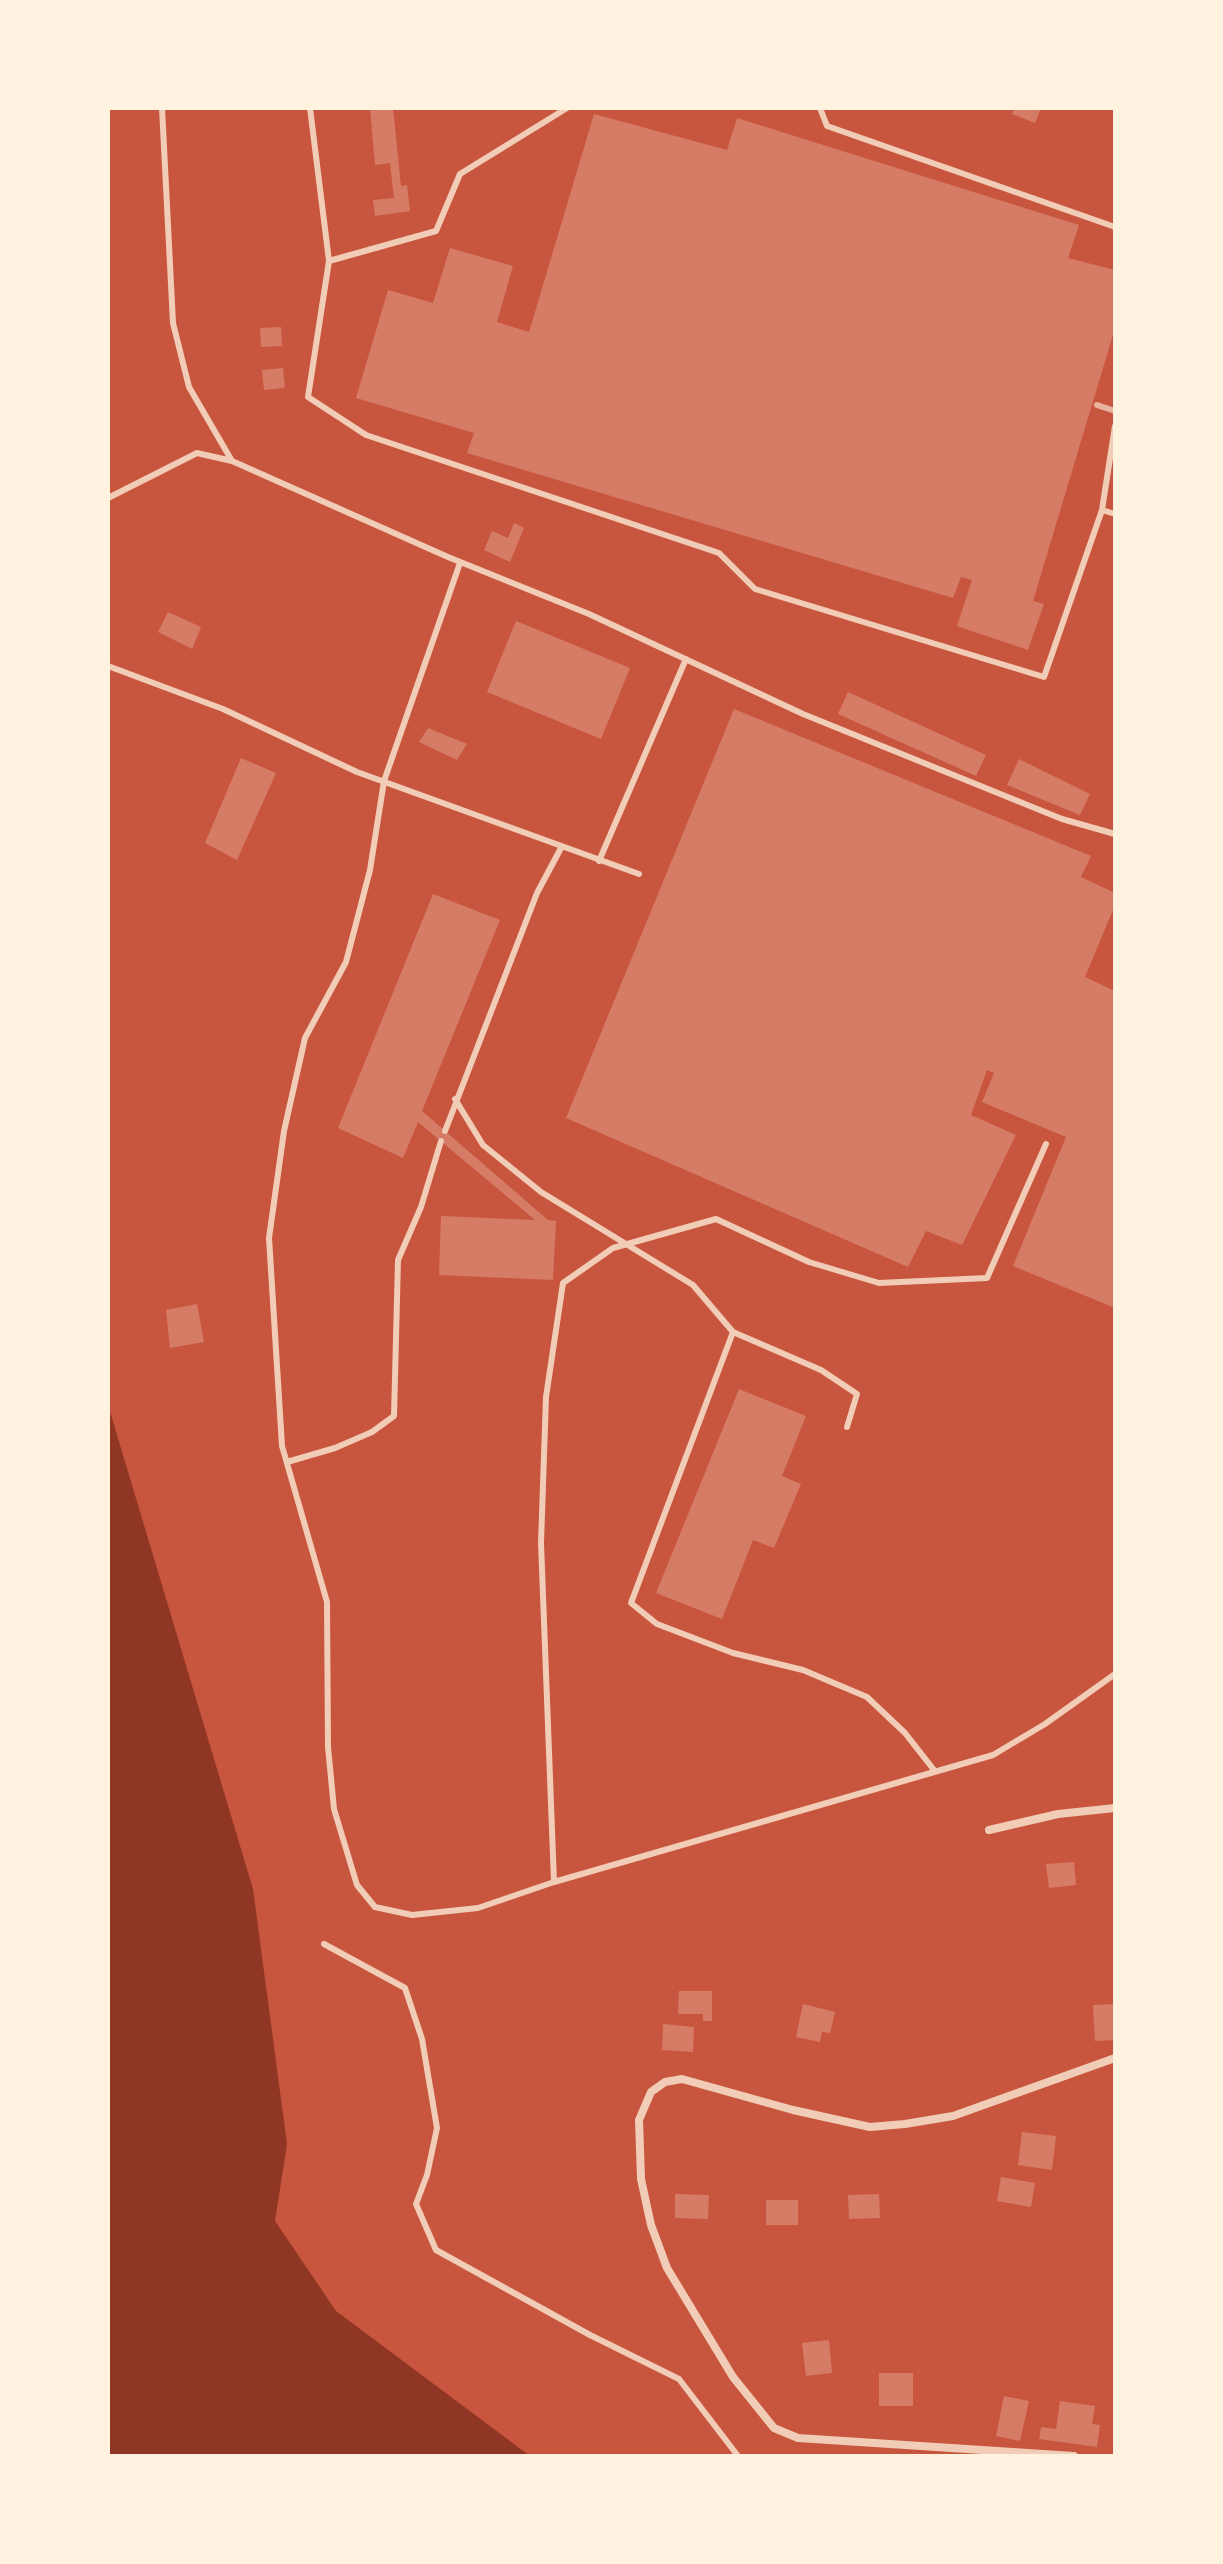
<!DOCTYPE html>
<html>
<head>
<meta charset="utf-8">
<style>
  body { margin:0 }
  #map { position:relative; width:1223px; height:2564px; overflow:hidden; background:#c8553d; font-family:Ubuntu,sans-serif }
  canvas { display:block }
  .frame { position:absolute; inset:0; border:110px solid #fff3e0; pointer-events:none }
</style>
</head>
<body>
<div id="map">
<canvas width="1223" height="2564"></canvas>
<div class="frame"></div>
</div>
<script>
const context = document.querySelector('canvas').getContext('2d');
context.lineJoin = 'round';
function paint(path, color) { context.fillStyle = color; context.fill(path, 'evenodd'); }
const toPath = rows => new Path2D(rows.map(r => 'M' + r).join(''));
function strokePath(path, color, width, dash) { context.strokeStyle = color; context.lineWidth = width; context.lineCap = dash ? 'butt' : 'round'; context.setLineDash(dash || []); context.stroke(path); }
paint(toPath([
  [108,1405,253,1889,287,2144,275,2221,336,2311,530,2456,108,2456]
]), '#8f3625');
paint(toPath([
  [370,108,393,108,401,186,407,185,410,211,375,216,373,200,394,198,390,163,375,165],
  [1015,108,1041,108,1035,123,1012,114],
  [594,114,727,150,737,118,1079,225,1068,258,1115,270,1115,328,1033,601,1044,604,1028,650,957,626,972,580,961,577,953,598,467,453,474,433,356,398,388,290,433,303,450,248,513,266,497,322,529,332],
  [281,327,282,346,261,347,260,328],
  [283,368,285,388,264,390,262,370],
  [514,523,524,528,510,562,484,550,492,531,508,538],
  [168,612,201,627,192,649,158,632],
  [516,621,630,668,601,739,487,692],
  [848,692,986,755,976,776,838,714],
  [734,709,1091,856,1081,877,1115,893,1115,905,1085,977,1115,991,1115,1308,1013,1266,1066,1137,982,1102,994,1073,987,1070,971,1115,1016,1135,962,1245,926,1231,908,1267,566,1118],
  [428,728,467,744,457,760,419,742],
  [241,758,276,773,237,860,205,843],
  [1019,759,1090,794,1080,815,1007,785],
  [433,894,500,920,422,1111,548,1220,556,1221,553,1280,439,1275,441,1216,535,1220,418,1122,403,1158,338,1128],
  [197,1304,204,1342,170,1348,166,1310],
  [739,1389,806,1416,782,1476,801,1484,774,1548,753,1540,722,1619,656,1593],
  [1074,1862,1076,1885,1049,1888,1046,1864],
  [679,1991,712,1991,712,2021,703,2021,703,2014,678,2014],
  [803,2004,835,2012,830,2033,822,2032,820,2042,796,2037],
  [1115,2004,1115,2040,1095,2041,1093,2005],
  [663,2024,694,2027,693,2052,662,2050],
  [1022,2132,1056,2136,1052,2170,1018,2165],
  [1001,2177,1035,2183,1031,2207,997,2201],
  [675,2194,709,2195,708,2219,675,2218],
  [879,2194,880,2218,849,2219,848,2195],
  [766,2200,798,2200,798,2225,766,2225],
  [829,2340,832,2373,806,2376,802,2343],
  [879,2373,913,2373,913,2406,879,2406],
  [1004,2396,1029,2401,1020,2441,996,2436],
  [1060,2401,1095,2406,1092,2424,1100,2425,1097,2447,1039,2439,1041,2427,1056,2429]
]), '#d67c66');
strokePath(toPath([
  [162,108,173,323,189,387,232,461],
  [310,108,329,261,308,397,366,435,719,553,755,589,1044,677,1102,510],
  [820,108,827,126,1115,227],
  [329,261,436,231,460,174,567,108],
  [1115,426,1102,510,1115,514],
  [108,498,197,453,232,461,448,557,589,614,803,714,1062,819,1115,834],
  [460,563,384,781,370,870,346,962,305,1038,284,1131,269,1238,282,1446,327,1602,328,1747,334,1809,357,1885,375,1907,412,1915,478,1908,554,1882,993,1755,1045,1724,1115,1674],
  [108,666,223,709,357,772,639,874],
  [599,861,686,659],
  [455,1099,483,1145,541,1192,693,1285,733,1332,821,1370,857,1394,847,1427],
  [445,1131,537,893,561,848],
  [733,1332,631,1603,657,1624,733,1653,803,1670,867,1697,905,1733,934,1770],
  [287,1462,335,1448,372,1432,394,1416,398,1260,421,1207,441,1141],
  [554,1882,541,1543,546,1397,563,1283,613,1248,716,1219,809,1262,879,1283,987,1278,1046,1144],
  [324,1944,405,1988,422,2039,437,2128,427,2175,416,2204,436,2250,590,2335,679,2379,738,2456]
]), '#f1ccb7', 6);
strokePath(toPath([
  [989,1830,1058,1814,1115,1808],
  [1074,2456,798,2438,774,2428,733,2377,667,2268,651,2225,641,2179,639,2120,651,2092,665,2082,682,2079,793,2110,870,2127,905,2124,953,2116,1115,2058]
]), '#f1ccb7', 8);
strokePath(toPath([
  [1097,405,1115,411]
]), '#e9b49f', 6);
</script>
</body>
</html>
